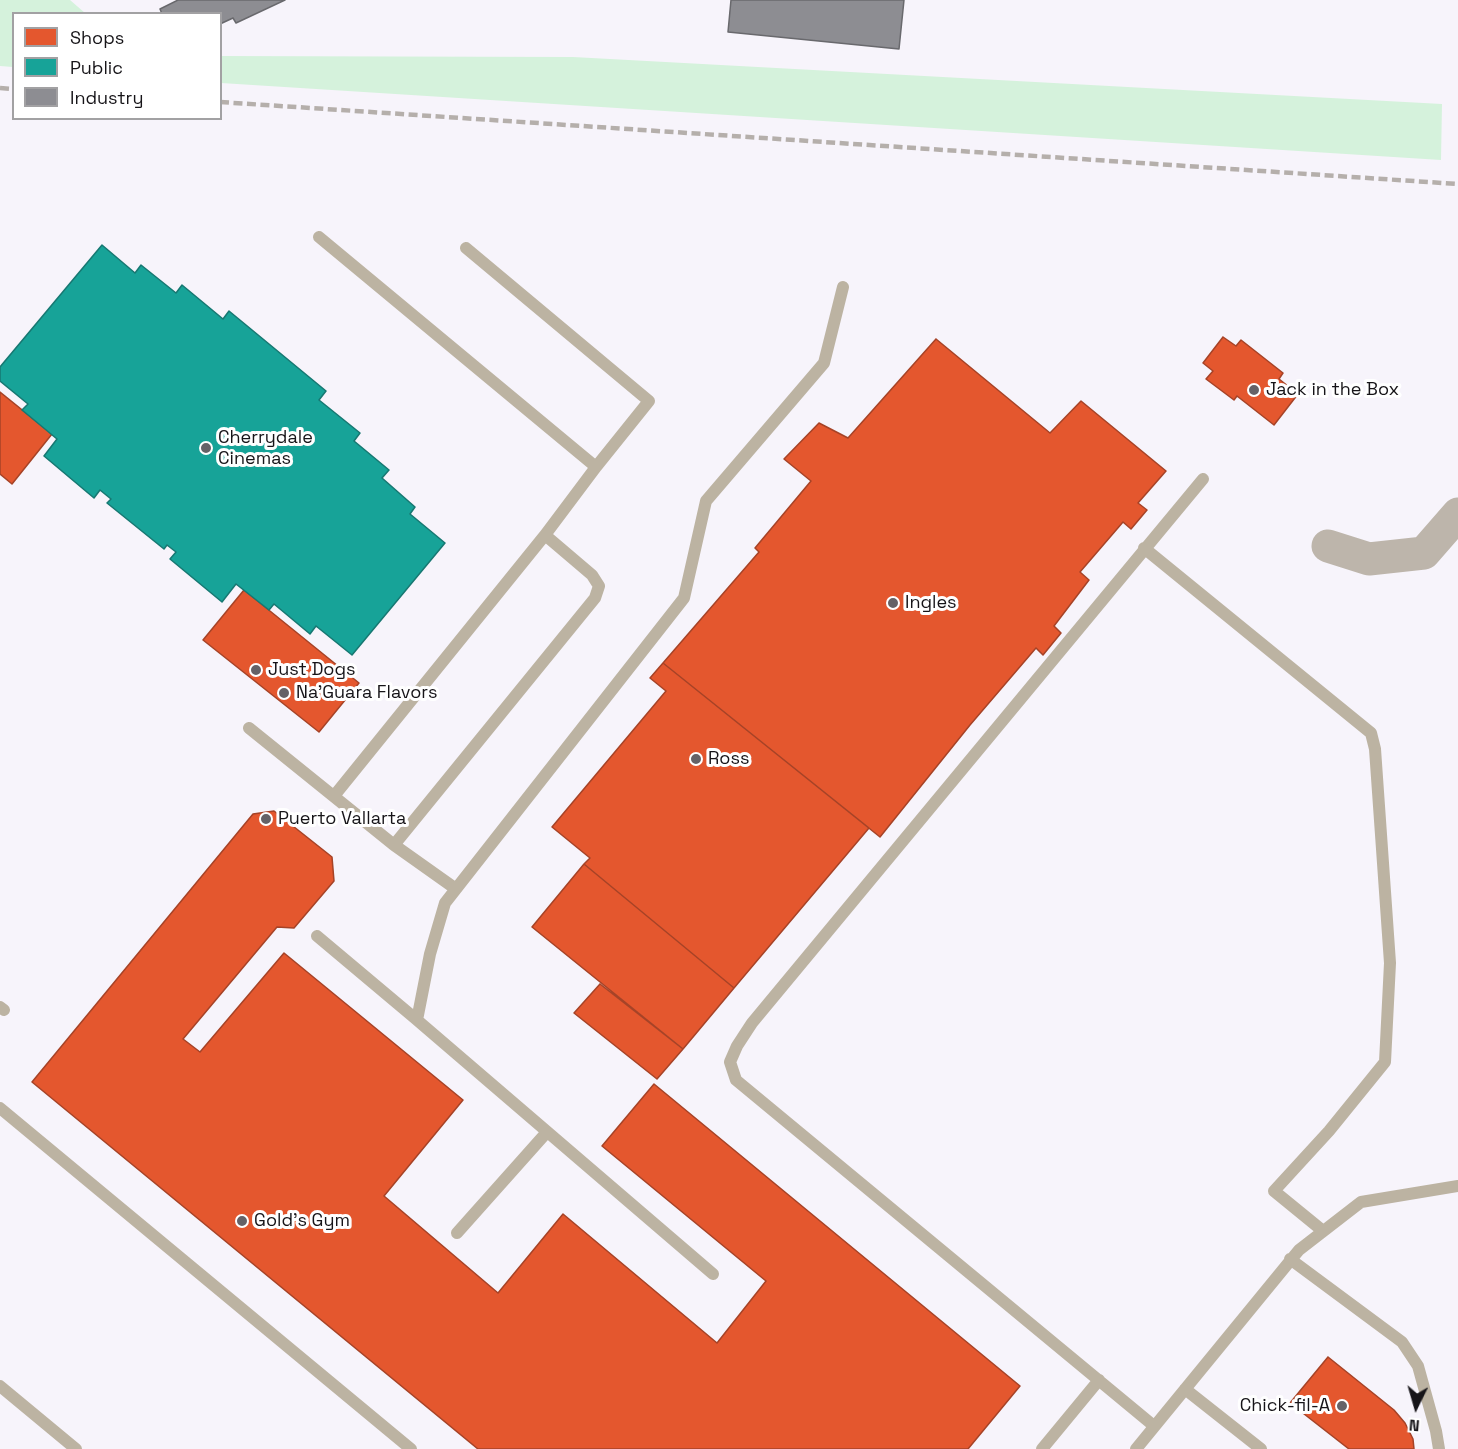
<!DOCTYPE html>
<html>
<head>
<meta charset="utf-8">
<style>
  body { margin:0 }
  #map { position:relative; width:1458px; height:1449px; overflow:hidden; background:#f7f4fb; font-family:"Space Grotesk",sans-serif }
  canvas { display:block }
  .legend { position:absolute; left:12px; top:12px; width:210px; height:108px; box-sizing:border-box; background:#fff; border:2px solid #a2a1a3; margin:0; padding:8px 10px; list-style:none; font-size:18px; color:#161418 }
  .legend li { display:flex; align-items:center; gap:12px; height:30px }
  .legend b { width:30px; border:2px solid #a2a1a3 }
  .north { position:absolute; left:1386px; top:1377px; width:60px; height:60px; -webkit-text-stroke:4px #fff; paint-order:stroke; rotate:185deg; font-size:16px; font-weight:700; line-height:24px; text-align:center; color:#161418 }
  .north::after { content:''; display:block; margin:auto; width:21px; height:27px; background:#161418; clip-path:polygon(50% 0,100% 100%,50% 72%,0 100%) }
</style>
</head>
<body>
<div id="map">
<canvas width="1458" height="1449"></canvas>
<ul class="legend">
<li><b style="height:16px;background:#e4572e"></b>Shops</li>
<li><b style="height:16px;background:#17a398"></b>Public</li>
<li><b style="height:16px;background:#8d8d92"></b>Industry</li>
</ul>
<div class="north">N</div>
</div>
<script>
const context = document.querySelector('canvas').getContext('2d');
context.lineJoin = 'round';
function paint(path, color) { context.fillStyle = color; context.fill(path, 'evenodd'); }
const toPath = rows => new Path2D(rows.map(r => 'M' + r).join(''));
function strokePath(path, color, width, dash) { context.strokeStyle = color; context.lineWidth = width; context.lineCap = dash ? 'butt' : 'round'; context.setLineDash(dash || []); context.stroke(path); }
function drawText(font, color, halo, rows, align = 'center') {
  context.font = font + ' "Space Grotesk",sans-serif'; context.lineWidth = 6; context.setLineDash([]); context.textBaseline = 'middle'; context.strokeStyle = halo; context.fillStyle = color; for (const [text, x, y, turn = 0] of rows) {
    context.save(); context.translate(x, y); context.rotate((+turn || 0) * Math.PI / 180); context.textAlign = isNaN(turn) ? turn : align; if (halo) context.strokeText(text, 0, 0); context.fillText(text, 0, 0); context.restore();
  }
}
paint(toPath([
  [0,0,70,0,85,13,14,14,13,67,0,66],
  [221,56,573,57,1442,104,1441,160,221,83]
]), '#d5f2dc');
const shops = toPath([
  [1223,337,1236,346,1241,340,1283,373,1279,379,1298,394,1274,425,1237,396,1234,400,1206,379,1213,371,1203,363,1223,337],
  [936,339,1050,433,1081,401,1166,471,1138,503,1147,510,1131,529,1123,522,1080,572,1089,580,1054,626,1061,633,1043,655,1036,648,970,725,880,837,663,663,759,552,755,548,811,481,784,459,819,423,848,438,936,339],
  [0,392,52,434,12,484,0,474,0,392],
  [244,590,359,683,319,732,203,640,244,590],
  [663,663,869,828,734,988,584,864,590,858,552,827,666,691,650,678,663,663],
  [274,811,332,857,334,881,294,928,277,927,183,1039,200,1052,284,953,463,1100,384,1196,498,1293,563,1214,717,1343,766,1281,602,1146,654,1084,1020,1386,968,1449,478,1449,32,1082,253,814,274,811],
  [584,864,734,988,683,1049,532,927,584,864],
  [600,984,683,1049,657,1079,574,1013,600,984],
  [1328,1357,1394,1410,1405,1423,1413,1439,1414,1449,1349,1449,1290,1403,1328,1357]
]);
paint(shops, '#e4572e');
strokePath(shops, '#a64327', 1.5);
const public = toPath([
  [102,245,135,273,141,265,176,293,182,285,223,319,229,311,326,391,319,400,360,433,354,441,389,470,382,478,415,507,410,514,445,543,352,655,316,626,310,634,274,604,269,610,236,584,222,602,170,559,176,552,167,545,164,549,107,503,111,499,100,490,94,498,44,456,57,439,22,410,28,404,0,381,0,367,102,245]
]);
paint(public, '#17a398');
strokePath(public, '#177872', 1.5);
const industry = toPath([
  [178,0,285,0,236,23,233,18,220,24,220,14,162,14,160,9,178,0],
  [731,0,904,0,899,49,728,32,731,0]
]);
paint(industry, '#8d8d92');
strokePath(industry, '#69696d', 1.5);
strokePath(toPath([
  [319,237,596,467],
  [1144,548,1371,733,1375,749,1390,963,1385,1062,1329,1131,1274,1191,1323,1231],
  [249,728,394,845,595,598,599,586,592,575,545,535,596,467,649,401,466,248],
  [334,796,545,535],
  [394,845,456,889],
  [317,936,417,1020],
  [0,1007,4,1010],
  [0,1108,411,1449],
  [457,1233,547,1132],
  [1290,1259,1402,1342,1418,1366,1436,1431,1439,1449],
  [713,1274,417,1020,430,954,445,903,684,598,706,501,824,363,843,287],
  [0,1386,76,1449],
  [1185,1389,1261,1449],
  [1154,1426,736,1080,730,1062,737,1046,752,1023,1203,479],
  [1042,1449,1099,1380],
  [1136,1449,1299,1250,1361,1202,1458,1186]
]), '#bcb3a2', 12);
strokePath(toPath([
  [1328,546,1369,559,1424,553,1458,514]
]), '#bdb5ab', 33);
strokePath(toPath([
  [0,88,14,89],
  [220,102,1458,184]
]), '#b5afab', 4.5, [9, 4.5]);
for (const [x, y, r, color] of [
  [1254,390,6,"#656267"],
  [206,448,6,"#656267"],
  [893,603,6,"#656267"],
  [256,670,6,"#656267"],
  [284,693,6,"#656267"],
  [696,759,6,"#656267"],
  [266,819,6,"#656267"],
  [242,1221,6,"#656267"],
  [1342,1406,6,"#656267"]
]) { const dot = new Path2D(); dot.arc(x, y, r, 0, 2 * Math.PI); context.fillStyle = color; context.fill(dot); strokePath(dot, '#fff', 2); }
drawText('18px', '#161418', '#fff', [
  ["Jack in the Box",1266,390],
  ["Cherrydale",218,438],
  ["Cinemas",218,459],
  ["Ingles",905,603],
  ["Just Dogs",268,670],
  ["Na’Guara Flavors",296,693],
  ["Ross",708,759],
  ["Puerto Vallarta",278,819],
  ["Gold's Gym",254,1221],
  ["Chick-fil-A",1330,1406,"right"]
], 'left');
</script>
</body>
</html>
